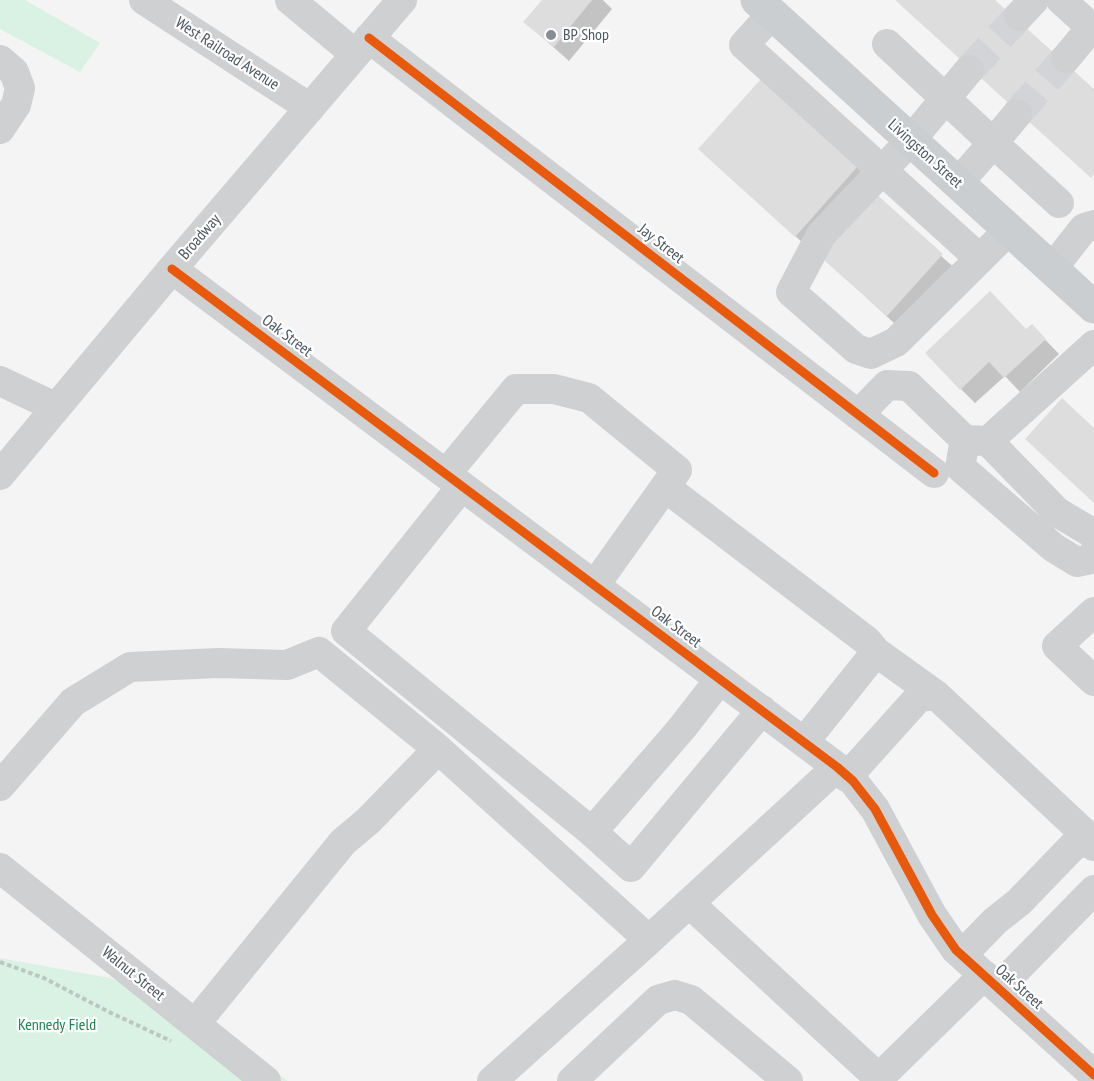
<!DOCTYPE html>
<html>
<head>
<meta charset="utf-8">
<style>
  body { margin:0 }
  canvas { display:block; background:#f4f4f4 }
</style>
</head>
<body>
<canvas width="1094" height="1081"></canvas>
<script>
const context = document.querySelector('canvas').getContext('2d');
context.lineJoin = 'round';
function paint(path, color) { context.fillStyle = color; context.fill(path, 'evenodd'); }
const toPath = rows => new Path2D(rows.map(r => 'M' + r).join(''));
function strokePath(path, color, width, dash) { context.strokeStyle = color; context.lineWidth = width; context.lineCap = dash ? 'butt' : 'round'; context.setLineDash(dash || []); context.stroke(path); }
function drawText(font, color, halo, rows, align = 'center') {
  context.font = font + ' "PT Sans Narrow",sans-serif'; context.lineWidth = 4.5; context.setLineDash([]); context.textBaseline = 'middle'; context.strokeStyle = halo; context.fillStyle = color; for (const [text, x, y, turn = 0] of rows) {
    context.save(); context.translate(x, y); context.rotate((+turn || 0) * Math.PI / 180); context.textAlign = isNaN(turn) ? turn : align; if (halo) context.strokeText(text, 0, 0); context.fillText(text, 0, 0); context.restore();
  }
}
paint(toPath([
  [0,0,25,0,100,43,80,72,0,29],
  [0,958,110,978,198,1017,288,1081,0,1081]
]), '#d9f2e3');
paint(toPath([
  [544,0,603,0,612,9,569,61,525,22],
  [700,149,857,167,877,187,872,193,961,274,907,335,818,253,816,255],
  [1005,308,1026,331,1032,326,1059,354,1020,392,1005,376,975,403,961,389]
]), '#0003');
paint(toPath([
  [542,0,592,0,554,47,523,22],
  [895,0,995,0,1094,89,1094,174,1091,178],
  [761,79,858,166,795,237,698,149],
  [874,192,943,254,887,316,818,255],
  [990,291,1026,329,1032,324,1046,339,1004,378,989,362,960,390,925,353],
  [1062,398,1094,428,1094,503,1025,439]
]), '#ddddde');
strokePath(toPath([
  [969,70,1019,16],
  [1017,114,1066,58]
]), '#d2d4d7', 30, [30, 15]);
strokePath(toPath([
  [0,962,44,978,107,1011,171,1041]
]), '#bcc7c4', 4, [4.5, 3]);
strokePath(toPath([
  [144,0,310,108],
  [290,0,355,54],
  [1061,0,1094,30],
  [772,14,744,45,980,259],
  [1019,16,1034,0],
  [369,38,934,473],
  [887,44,993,143,1017,114],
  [1066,58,1091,28],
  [0,60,14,72,20,88,16,105,0,129],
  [969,70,911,140,821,235,791,292,856,349,871,354,896,342,1009,230],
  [958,183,993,143,1059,203],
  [172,269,837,767,853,781,875,809,932,915,956,950,1094,1075],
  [1052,269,1084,228,1094,225],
  [1094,345,988,441,1057,512,1094,534],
  [0,381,55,407],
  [858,415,887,385,909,386,965,440],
  [988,441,965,440,960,467,1054,548,1077,562,1091,559,1094,553],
  [446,474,516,389,554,389,589,398,677,470,595,585],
  [0,475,172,269,402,0],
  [462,486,346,631,592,832,682,728,720,679],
  [665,487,867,641,876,652,936,695],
  [1094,612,1057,646,1094,681],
  [804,742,876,652],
  [847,777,919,697,936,695,1084,833,1089,842],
  [0,786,73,702,130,667,218,663,287,665,319,652,438,749],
  [592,832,631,867,762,710],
  [0,868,266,1081],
  [689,903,882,1081],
  [649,940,837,767],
  [962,955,995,921,1019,902,1075,844,1089,842,1094,846],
  [998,988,1094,890],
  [195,1024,343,842,368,821,438,749,649,940,492,1081],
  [879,1078,984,975],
  [572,1081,658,1000,675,995,691,1000,788,1081]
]), '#ced0d2', 30);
strokePath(toPath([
  [757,0,1094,307]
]), '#caced1', 33);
strokePath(toPath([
  [369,38,934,473],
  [172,269,837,767,853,781,875,809,932,915,956,950,1094,1075]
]), '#e8590c', 9);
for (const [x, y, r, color] of [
  [551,35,6,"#868d94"]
]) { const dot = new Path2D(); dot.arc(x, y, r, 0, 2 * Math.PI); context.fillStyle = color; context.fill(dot); strokePath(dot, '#fff', 2); }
drawText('16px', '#4a5661', '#fff', [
  ["BP Shop",563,35]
], 'left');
drawText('16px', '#4a5661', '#fff', [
  ["West Railroad Avenue",227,54,33],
  ["Livingston Street",925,154,42],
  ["Broadway",200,237,-49],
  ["Jay Street",661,244,38],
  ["Oak Street",287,336,37],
  ["Oak Street",676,627,37],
  ["Walnut Street",133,974,39],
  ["Oak Street",1019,987,42]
]);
drawText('16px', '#17864f', '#fff', [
  ["Kennedy Field",57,1025]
]);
</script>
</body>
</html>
